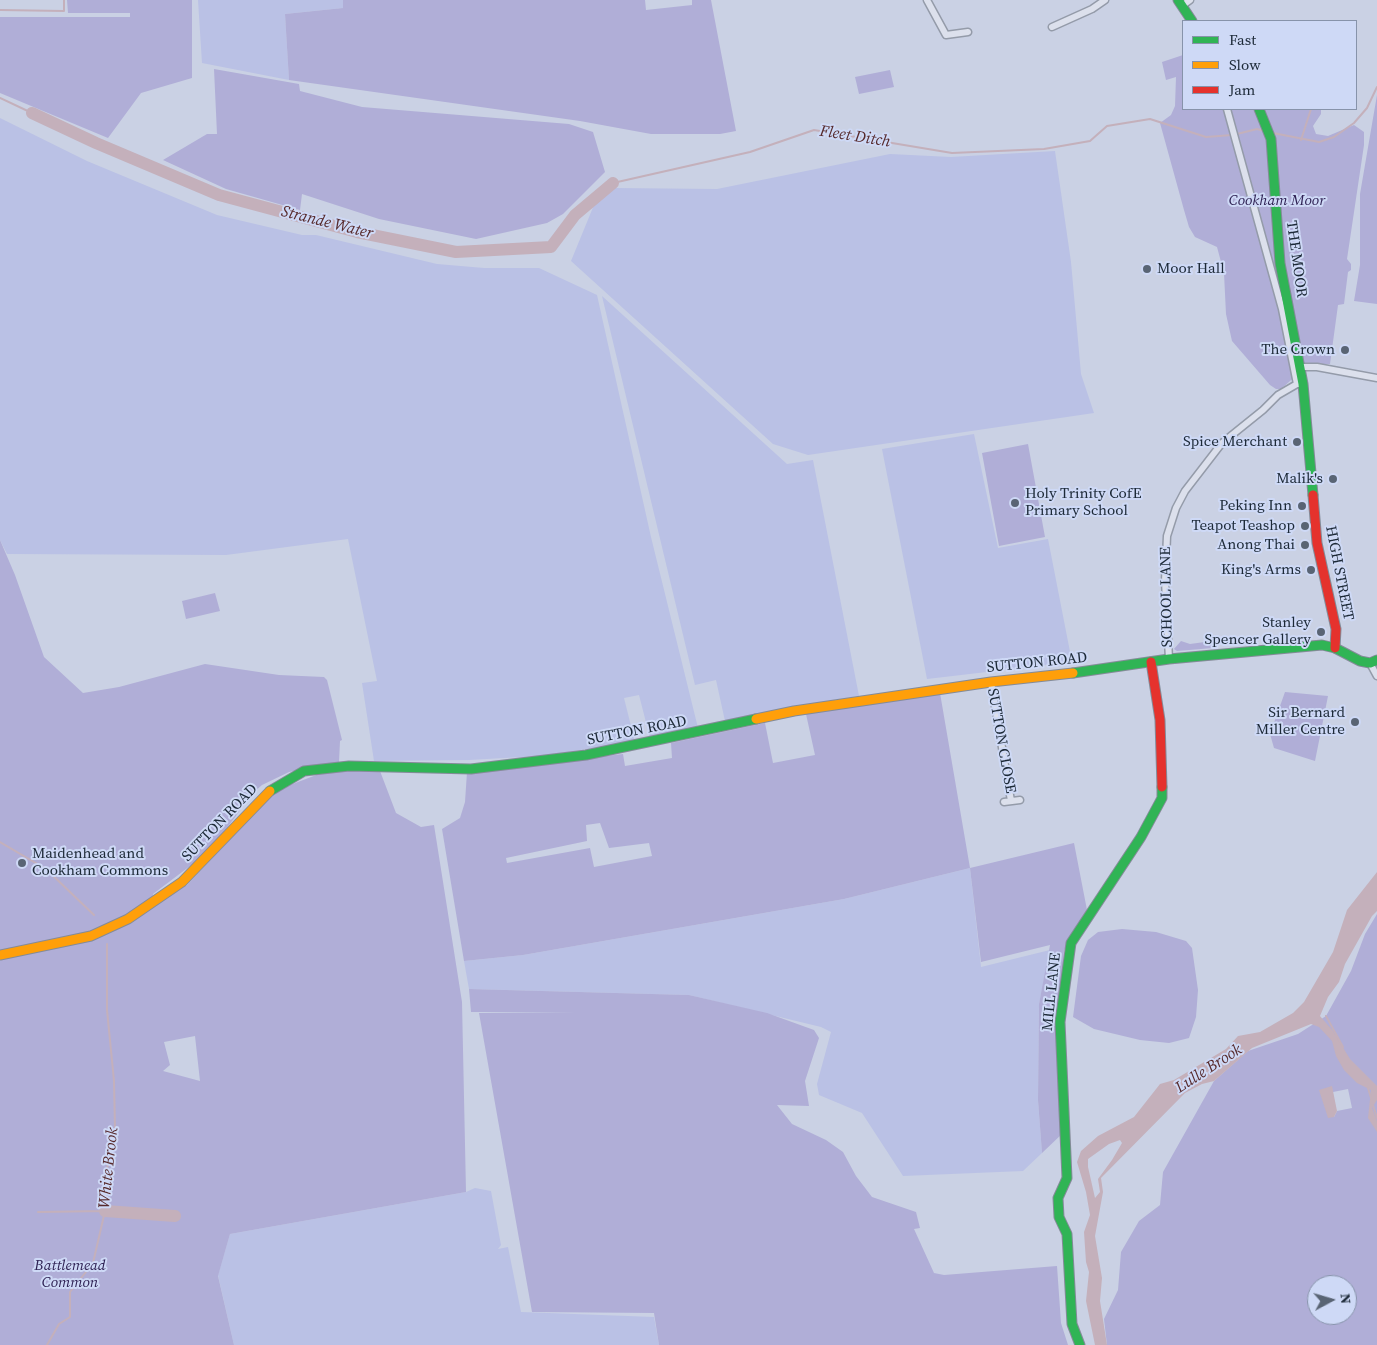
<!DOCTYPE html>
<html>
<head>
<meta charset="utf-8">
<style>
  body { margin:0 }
  #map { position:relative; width:1377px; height:1345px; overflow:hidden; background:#cad1e4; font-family:"Source Serif 4",serif }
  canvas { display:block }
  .legend { position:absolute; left:1182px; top:20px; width:175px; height:90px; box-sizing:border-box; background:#ced9f6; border:1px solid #8793aa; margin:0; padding:6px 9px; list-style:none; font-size:15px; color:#1c2937 }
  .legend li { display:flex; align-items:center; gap:10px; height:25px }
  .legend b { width:25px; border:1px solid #8793aa }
  .north { position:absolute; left:1307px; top:1275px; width:50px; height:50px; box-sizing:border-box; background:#ced9f6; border:1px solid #8793aa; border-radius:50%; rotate:84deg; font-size:14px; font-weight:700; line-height:20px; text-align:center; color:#1c2937 }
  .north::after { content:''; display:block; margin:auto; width:18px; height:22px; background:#596474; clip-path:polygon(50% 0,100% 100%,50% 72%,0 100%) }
</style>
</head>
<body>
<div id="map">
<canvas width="1377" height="1345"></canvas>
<ul class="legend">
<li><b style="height:6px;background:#30b455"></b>Fast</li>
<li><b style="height:6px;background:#ff9f0a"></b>Slow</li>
<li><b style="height:6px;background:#e5322d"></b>Jam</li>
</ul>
<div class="north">N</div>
</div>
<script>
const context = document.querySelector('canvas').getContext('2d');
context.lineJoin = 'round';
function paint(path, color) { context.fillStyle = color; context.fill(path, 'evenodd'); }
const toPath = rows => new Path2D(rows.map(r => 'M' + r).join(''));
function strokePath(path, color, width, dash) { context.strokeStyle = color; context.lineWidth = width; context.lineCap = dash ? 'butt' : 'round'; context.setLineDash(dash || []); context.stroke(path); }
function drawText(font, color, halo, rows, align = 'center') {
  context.font = font + ' "Source Serif 4",serif'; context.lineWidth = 4; context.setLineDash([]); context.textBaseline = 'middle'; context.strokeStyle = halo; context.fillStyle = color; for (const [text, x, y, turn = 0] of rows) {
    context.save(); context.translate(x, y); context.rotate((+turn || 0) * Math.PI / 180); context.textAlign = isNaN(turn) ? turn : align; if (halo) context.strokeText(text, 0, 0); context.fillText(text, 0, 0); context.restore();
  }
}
paint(toPath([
  [198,0,343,0,343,8,285,14,289,80,202,63],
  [0,118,87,161,217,215,302,235,316,235,437,264,484,268,539,268,597,295,651,537,698,728,650,738,639,695,624,698,635,742,540,756,469,760,374,761,362,683,377,681,348,539,226,555,7,554,0,540],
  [1055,151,1071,262,1081,374,1094,413,808,455,773,444,571,261,594,205,614,188,717,189,890,154,951,157],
  [602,296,787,464,813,460,859,696,783,708,725,721,716,680,695,685],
  [974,434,998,548,1048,539,1072,662,927,679,882,449],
  [970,868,981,967,1050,950,1039,1004,1038,1100,1042,1153,1023,1171,903,1176,862,1113,819,1095,817,1084,831,1032,821,1027,689,995,469,989,464,961,523,955,844,899],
  [475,1188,491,1191,501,1245,498,1249,508,1247,521,1312,654,1317,659,1345,234,1345,218,1275,230,1234,466,1192]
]), '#bac1e5');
paint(toPath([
  [67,0,192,0,192,78,141,93,108,138,0,93,0,17,130,17,130,13,68,13],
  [343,0,645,0,646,10,692,5,692,0,711,0,736,131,720,134,651,134,580,121,289,80,285,14,343,8],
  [1183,55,1183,109,1321,109,1321,114,1313,126,1316,134,1328,136,1354,125,1364,132,1364,145,1347,259,1351,264,1351,270,1348,272,1344,304,1338,305,1330,364,1308,365,1281,389,1276,389,1270,385,1232,341,1226,314,1224,273,1217,247,1195,237,1189,227,1184,210,1160,123,1171,115,1175,106,1176,77,1166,80,1162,62],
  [214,69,299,84,300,91,362,107,569,124,593,132,605,172,563,214,547,223,476,239,379,219,302,194,300,210,226,189,163,160,207,134,217,134],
  [890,70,894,87,859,94,855,77],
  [1377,95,1377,304,1354,301,1360,265,1360,194],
  [1028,444,1045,537,999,546,982,453],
  [0,540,15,575,44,657,83,693,119,687,205,664,279,675,324,677,327,680,342,740,340,741,339,762,289,772,262,785,254,792,220,837,202,857,153,894,151,908,187,885,271,796,290,785,319,774,350,770,380,771,396,813,421,827,434,825,462,1002,466,1192,230,1234,218,1276,234,1345,0,1345],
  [195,1036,200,1081,163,1071,170,1065,164,1042],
  [215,593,220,611,186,619,182,601],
  [1181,641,1190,644,1212,641,1213,648,1177,651,1174,649],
  [1285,692,1328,696,1315,761,1274,748,1270,734],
  [940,693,970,868,1074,843,1087,910,1070,936,1064,951,1062,982,1063,1133,1042,1153,1038,1100,1039,1004,1050,945,981,962,970,868,844,899,523,955,464,961,442,829,460,818,465,802,467,772,623,754,625,766,672,758,671,743,765,723,773,763,815,755,806,714],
  [600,823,609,848,649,843,652,856,594,867,590,848,507,863,506,858,587,841,586,825],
  [1377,914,1377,1345,1107,1345,1104,1319,1118,1290,1121,1252,1139,1221,1160,1205,1163,1172,1214,1081,1248,1051,1298,1034,1326,1016,1351,971,1365,934],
  [1331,1086,1333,1092,1348,1089,1352,1108,1337,1111,1334,1117],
  [1317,1285,1347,1285,1347,1315,1317,1315],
  [1122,929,1156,932,1186,941,1192,948,1198,990,1196,1017,1189,1038,1169,1043,1140,1040,1094,1029,1073,1017,1081,956,1088,940,1098,932],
  [469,989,689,995,767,1013,814,1030,819,1038,805,1081,809,1106,777,1105,792,1124,826,1140,843,1152,856,1176,872,1197,916,1212,920,1228,914,1229,934,1273,944,1275,1057,1266,1061,1323,1068,1345,659,1345,654,1313,532,1312,479,1013,577,1012,471,1012]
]), '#b0aed7');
paint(toPath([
  [1377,872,1377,911,1372,916,1345,964,1339,982,1328,997,1320,1016,1333,1031,1350,1059,1377,1086,1377,1100,1372,1108,1377,1121,1377,1132,1368,1118,1371,1090,1357,1083,1344,1070,1336,1056,1332,1041,1319,1027,1311,1024,1252,1048,1214,1081,1202,1084,1185,1093,1101,1178,1103,1192,1095,1236,1102,1278,1100,1301,1107,1345,1095,1345,1086,1301,1089,1272,1086,1262,1084,1232,1090,1215,1086,1192,1077,1162,1081,1151,1098,1136,1134,1117,1160,1084,1174,1080,1226,1049,1238,1036,1260,1032,1293,1013,1304,1002,1333,952,1347,910],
  [1120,1140,1122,1143,1112,1160,1098,1179,1100,1192,1095,1198,1088,1167,1088,1159,1109,1144],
  [1332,1086,1337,1111,1334,1117,1328,1118,1319,1090]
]), '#c4b0bb');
strokePath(toPath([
  [0,10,64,11,64,0],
  [0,98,32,113],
  [1273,133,1319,142,1334,137,1354,123,1367,108,1377,87],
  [1237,134,1257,129,1264,131],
  [1301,140,1311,109],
  [613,183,750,152,814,130,952,153,1044,149,1090,141,1107,126,1150,119,1206,137,1232,135],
  [0,842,46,869,94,915],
  [1326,1016,1343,1047],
  [1368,1088,1371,1098],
  [1373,1105,1377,1118],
  [38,1212,105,1211],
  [47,1345,59,1324,70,1317,70,1292,93,1263,105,1211,107,1169,115,1129,114,1081,107,1010,107,944]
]), '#c4b0bb', 2);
strokePath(toPath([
  [32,113,96,143,219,195,357,232,456,252,551,247,575,215,613,183],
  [105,1211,175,1216]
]), '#c4b0bb', 12);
const street = toPath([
  [927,0,946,35,968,32],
  [1183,5,1190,0],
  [1052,27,1092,9,1105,0],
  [1227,109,1282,309,1297,384],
  [1301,367,1317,367,1377,378],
  [1169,659,1165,581,1167,536,1176,508,1185,491,1222,443,1263,410,1278,395,1297,384,1303,384],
  [1370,663,1377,676],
  [991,682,1011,801],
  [1004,802,1020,800]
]);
const fast = toPath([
  [1178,0,1192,21],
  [1259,109,1271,139,1280,263,1303,384,1313,495],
  [1073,673,1169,659,1322,645,1335,648,1360,661,1370,663,1377,660],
  [270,791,304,771,349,766,471,769,586,755,756,719],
  [1080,1345,1072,1324,1067,1234,1059,1217,1058,1198,1067,1178,1060,1022,1071,943,1141,837,1162,798,1162,787]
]);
const slow = toPath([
  [756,719,794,711,991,682,1073,673],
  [0,955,91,936,128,919,182,882,270,791]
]);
const jam = toPath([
  [1313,495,1317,543,1336,629,1335,648],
  [1151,662,1160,720,1162,787]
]);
strokePath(street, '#949ba9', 9);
strokePath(fast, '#848b98', 11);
strokePath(slow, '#848b98', 11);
strokePath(jam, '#848b98', 11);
strokePath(street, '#dce0ec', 6);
strokePath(fast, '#30b455', 9);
strokePath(slow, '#ff9f0a', 9);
strokePath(jam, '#e5322d', 9);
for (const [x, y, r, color] of [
  [1147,269,5,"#596474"],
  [1345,350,5,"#596474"],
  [1297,442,5,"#596474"],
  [1333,479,5,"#596474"],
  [1015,503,5,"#596474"],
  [1302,506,5,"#596474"],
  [1305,526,5,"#596474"],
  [1305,545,5,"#596474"],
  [1311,570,5,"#596474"],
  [1321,632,5,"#596474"],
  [1355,722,5,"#596474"],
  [22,863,5,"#596474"]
]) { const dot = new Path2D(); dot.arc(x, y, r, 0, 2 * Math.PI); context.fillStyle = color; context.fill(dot); strokePath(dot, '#ced9f6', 2); }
drawText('italic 15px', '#2f2254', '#ced9f6', [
  ["Cookham Moor",1277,201],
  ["Battlemead",70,1266],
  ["Common",70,1283]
]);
drawText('15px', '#1c2937', '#ced9f6', [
  ["THE MOOR",1296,259,82],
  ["HIGH STREET",1339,573,79],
  ["SCHOOL LANE",1167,597,-91],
  ["SUTTON ROAD",1037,663,-6],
  ["SUTTON ROAD",637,731,-11],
  ["SUTTON CLOSE",1001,741,80],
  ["SUTTON ROAD",220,823,-46],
  ["MILL LANE",1052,992,-84]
]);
drawText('15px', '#1c2937', '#ced9f6', [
  ["Moor Hall",1157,269,"left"],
  ["The Crown",1335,350],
  ["Spice Merchant",1287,442],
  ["Malik's",1323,479],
  ["Holy Trinity CofE",1025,494,"left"],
  ["Primary School",1025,511,"left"],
  ["Peking Inn",1292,506],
  ["Teapot Teashop",1295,526],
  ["Anong Thai",1295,545],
  ["King's Arms",1301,570],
  ["Stanley",1311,623],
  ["Spencer Gallery",1311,640],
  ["Sir Bernard",1345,713],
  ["Miller Centre",1345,730],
  ["Maidenhead and",32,854,"left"],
  ["Cookham Commons",32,871,"left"]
], 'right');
drawText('italic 16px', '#572a2c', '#ced9f6', [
  ["Fleet Ditch",855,137,9],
  ["Strande Water",327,223,14],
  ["Lulle Brook",1209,1069,-33],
  ["White Brook",109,1168,-84]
]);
</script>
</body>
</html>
